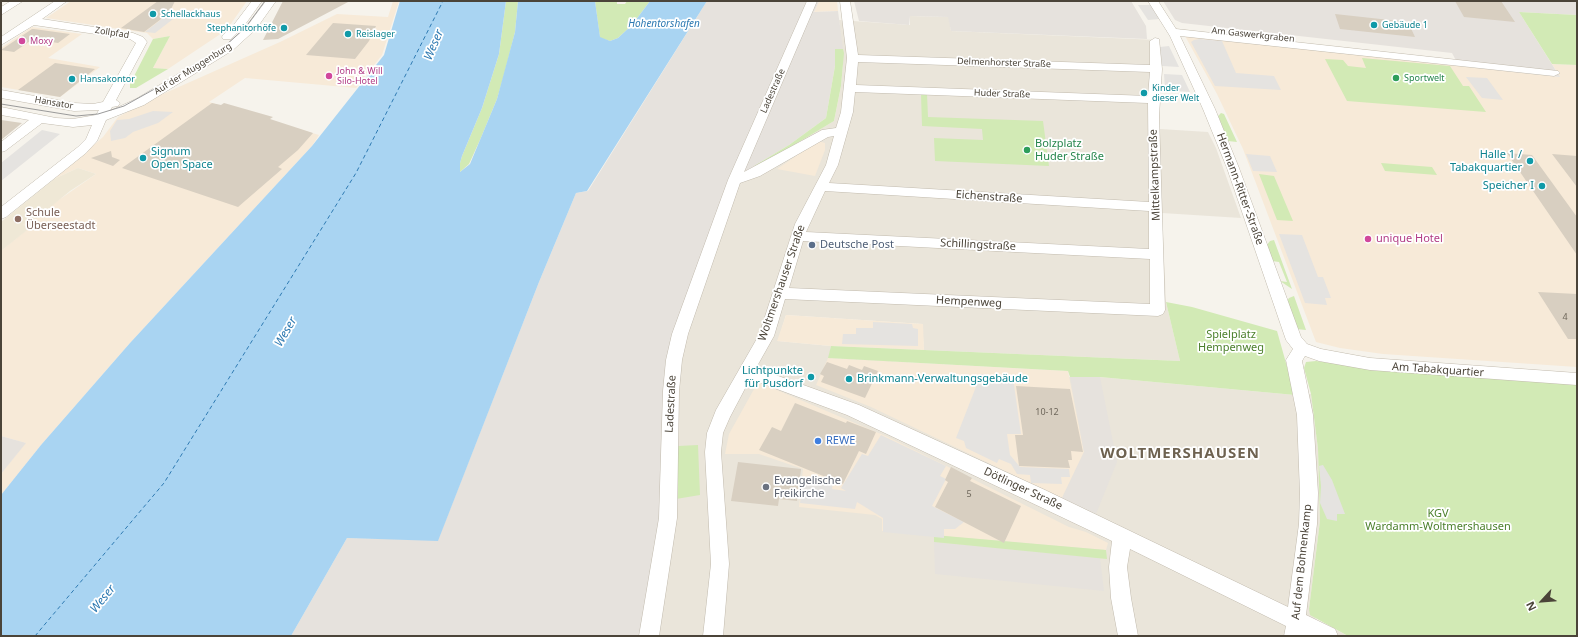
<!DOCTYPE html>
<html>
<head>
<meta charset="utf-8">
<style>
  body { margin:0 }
  #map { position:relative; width:1578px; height:637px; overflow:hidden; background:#f6f3ec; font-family:"Noto Sans",sans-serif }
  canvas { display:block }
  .frame { position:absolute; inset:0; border:2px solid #4b4439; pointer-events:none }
  .north { position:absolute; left:1522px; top:581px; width:40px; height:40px; -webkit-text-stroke:3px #fff; paint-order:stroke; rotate:244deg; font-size:11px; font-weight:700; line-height:16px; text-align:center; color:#4b4439 }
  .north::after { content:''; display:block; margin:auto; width:14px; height:18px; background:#4b4439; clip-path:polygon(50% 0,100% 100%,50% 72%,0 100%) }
</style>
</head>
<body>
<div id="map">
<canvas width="1578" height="637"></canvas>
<div class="frame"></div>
<div class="north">N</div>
</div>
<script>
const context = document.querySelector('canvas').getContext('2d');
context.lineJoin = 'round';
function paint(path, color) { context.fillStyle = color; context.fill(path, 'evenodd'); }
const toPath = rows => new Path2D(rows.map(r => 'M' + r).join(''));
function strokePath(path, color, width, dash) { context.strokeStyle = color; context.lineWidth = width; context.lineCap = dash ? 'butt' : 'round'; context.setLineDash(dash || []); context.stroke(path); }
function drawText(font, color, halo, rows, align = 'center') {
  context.font = font + ' "Noto Sans",sans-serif'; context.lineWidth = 3.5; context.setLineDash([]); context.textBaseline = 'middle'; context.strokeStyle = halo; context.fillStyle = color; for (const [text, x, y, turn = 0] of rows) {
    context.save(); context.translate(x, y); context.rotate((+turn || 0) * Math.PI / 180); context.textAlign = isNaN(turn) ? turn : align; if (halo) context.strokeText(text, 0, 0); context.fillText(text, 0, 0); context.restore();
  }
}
paint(toPath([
  [910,16,949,17,951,31,1158,40,1160,129,1208,132,1216,148,1241,218,1162,213,1166,302,1180,361,924,350,922,324,786,315,778,341,831,346,829,358,888,361,1070,377,1100,377,1295,395,1311,394,1318,449,1320,521,1309,609,1317,620,1348,636,651,636,676,360,739,175,754,166,756,167,834,121,841,86,843,64,839,20,910,25]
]), '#eae5da');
paint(toPath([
  [71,1,247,1,230,25,219,35,168,69,153,68,170,36,153,39,147,33,46,18],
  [393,1,399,1,382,55,356,88,245,78,209,102,319,135,312,146,130,343,41,445,1,495,1,474,25,443,1,436,1,251,30,227,23,225,96,174,78,168,54,179,103,137,118,117,154,98,280,42,337,14,388,17],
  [819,1,837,1,838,11,814,12],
  [32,27,82,34,48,58,100,67,60,97,1,87,1,48],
  [1185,36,1560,77,1552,64,1577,65,1577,367,1383,354,1340,348,1316,342,1243,149,1217,94],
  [818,141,825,143,825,150,815,176,777,169],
  [786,315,923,324,924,350,831,346,777,341],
  [828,358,1068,371,1084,452,1062,498,871,407,816,385],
  [758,382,888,437,1069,527,1086,532,1108,543,1106,550,882,531,882,519,875,515,799,507,803,469,759,454,725,454,729,434]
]), '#f7ead8');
paint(toPath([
  [707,1,819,1,814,12,838,11,843,49,835,49,835,66,826,118,789,145,739,175,681,334,651,636,291,636,347,538,438,540,539,282,576,193,588,191],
  [854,1,1131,1,1146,26,1147,39,951,31,948,17,910,16,909,25,859,21],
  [1163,1,1577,1,1577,15,1519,12,1560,77,1459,66,1452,53,1182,23,1175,20],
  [1070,377,1100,377,1117,462,1096,514,1062,498,1084,452],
  [1,436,26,443,1,474],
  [934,542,1100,558,1104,591,935,574]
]), '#e6e2dd');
paint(toPath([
  [78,168,96,174,70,191,36,219,32,218,23,225,31,227,1,251,1,222,54,179]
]), '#efe8d6');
paint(toPath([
  [506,1,518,1,515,32,504,75,497,99,480,140,469,164,460,172,460,163,462,156,482,108,499,54],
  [595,1,617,1,617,4,625,4,627,1,650,1,632,25,618,38,610,41,600,38],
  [1519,12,1577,15,1577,65,1552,64],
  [170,36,153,68,168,69,136,88,130,88,130,84,153,39],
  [835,49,843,49,844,53,841,86,834,121,759,166,754,166,789,145,826,118,835,66],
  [1362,58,1450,66,1463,86,1469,86,1486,112,1347,101,1325,59,1343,60,1348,66,1366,68],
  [921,94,927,94,928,117,1043,121,1049,166,935,161,934,138,983,140,982,129,922,126],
  [1221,113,1224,114,1237,142,1228,141,1218,116],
  [1381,163,1432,167,1437,175,1385,171],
  [1259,174,1274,176,1293,221,1277,220],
  [1274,240,1292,289,1280,281,1287,282,1279,262,1272,261,1266,246,1270,241],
  [1294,296,1306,330,1296,329,1287,301,1289,298],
  [1166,302,1192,307,1277,331,1295,395,1100,377,1070,377,1068,371,828,358,831,346,1180,361],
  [1316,361,1350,365,1577,384,1577,636,1348,636,1310,615,1309,609,1320,521,1318,449,1311,394,1304,368,1306,362],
  [698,445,700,495,676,499,678,446],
  [934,535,1106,550,1107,559,934,542]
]), '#d2eab5');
paint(toPath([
  [1138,5,1151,5,1160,19,1148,20],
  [167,15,177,16,155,33,145,32],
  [1200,39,1222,41,1236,73,1274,76,1281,90,1215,86,1191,42,1194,40],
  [1169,46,1179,67,1162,66,1160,47],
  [1164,74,1182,75,1190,92,1165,90],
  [1466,77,1487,78,1503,100,1482,98],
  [153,111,173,112,158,123,133,132,125,138,111,141,110,131,117,120,129,119],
  [42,130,60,134,1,181,1,163],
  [1246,154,1270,156,1277,172,1253,171],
  [1279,234,1302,235,1318,277,1323,277,1331,298,1325,298,1327,305,1305,303],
  [873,322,912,324,913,328,918,329,918,346,842,344,843,334,856,334,856,328,873,328],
  [981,374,1013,378,1021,434,1007,434,1010,455,1020,467,1069,469,1070,477,1061,477,1062,484,1031,483,1030,475,1017,474,1011,464,999,459,997,463,966,448,964,441,956,438],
  [881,435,946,466,940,476,946,479,932,506,964,522,955,529,944,529,944,538,883,532,883,518,857,502,855,509,800,503,803,481,833,483,832,489,846,491,841,488,862,454,868,456],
  [1323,465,1332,480,1345,514,1337,514,1337,521,1327,519,1320,503,1321,486,1319,466]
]), '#e5e3e0');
paint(toPath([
  [400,1,506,1,499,54,482,108,462,156,460,163,460,172,470,164,497,99,515,32,518,1,595,1,600,37,610,41,618,38,632,25,650,1,707,1,587,191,576,193,539,282,438,541,347,538,291,636,1,636,1,495,41,445,130,343,312,146,384,55]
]), '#a9d4f2');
strokePath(toPath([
  [35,636,164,483,356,173,443,1]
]), '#2e7ab2', 1, [4, 3]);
paint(toPath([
  [158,1,175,1,169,13,144,32,121,28],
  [283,1,350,1,278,39,263,40],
  [1455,1,1501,1,1515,22,1464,17],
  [1335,14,1408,22,1415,37,1340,29],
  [333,23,376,26,369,41,355,59,306,55],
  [32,29,34,29,70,34,58,43,33,39,14,52,1,50],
  [55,63,95,69,60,97,18,90],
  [212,103,221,105,224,103,273,117,270,119,313,133,298,150,278,167,282,169,238,207,122,168],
  [1,120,22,123,1,140],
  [111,151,112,157,120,160,113,166,91,158],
  [1507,153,1532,155,1577,217,1577,255],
  [1552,154,1577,156,1577,187],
  [1538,292,1577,294,1577,339,1568,339],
  [827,362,847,369,849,365,862,370,864,366,878,371,865,398,821,382,824,376,820,374],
  [1016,386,1070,389,1083,452,1071,451,1072,460,1068,460,1070,468,1019,466,1015,435,1023,435],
  [795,403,846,423,847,421,876,432,866,454,859,451,843,484,759,450,772,427,781,431],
  [738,462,801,469,797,501,779,499,778,506,731,501],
  [951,467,972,478,970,481,1021,506,1004,543,935,507,948,482,945,480]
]), '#d8cfc1');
const minor = toPath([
  [11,1,23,1,1,15,1,7,11,1],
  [55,1,67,1,42,19,133,33,143,37,147,42,116,100,120,103,118,106,112,107,110,111,136,99,225,46,248,25,266,1,276,1,256,29,233,50,144,105,106,120,97,141,86,153,6,217,1,219,1,207,78,147,86,139,92,125,73,127,42,123,5,151,1,152,1,142,29,120,1,115,1,107,56,118,73,119,96,115,99,110,74,111,1,98,1,90,74,103,93,104,103,102,136,43,130,39,34,25,1,45,1,37,55,1],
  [252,1,262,1,244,26,231,39,223,39,222,37,223,35,236,22,252,1],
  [807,1,817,1,744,172,822,130,836,128,841,112,847,58,840,1,850,1,858,55,1150,65,1150,41,1155,38,1159,39,1162,69,1159,116,1165,310,1163,314,1158,316,785,299,774,336,756,368,859,405,1045,490,1288,607,1299,524,1300,493,1297,415,1286,360,1293,349,1286,340,1227,168,1203,109,1170,36,1148,1,1158,1,1176,29,1558,71,1560,73,1554,76,1180,36,1215,109,1239,168,1301,337,1307,344,1321,349,1370,358,1577,373,1577,385,1370,370,1319,361,1305,356,1302,361,1313,415,1318,493,1317,524,1306,615,1335,629,1338,636,1284,636,1286,626,1130,549,1127,567,1131,598,1138,636,1118,636,1111,598,1109,567,1112,541,847,415,750,379,730,417,723,433,721,452,729,564,723,636,703,636,711,564,705,452,707,433,716,410,759,335,795,224,826,165,834,136,828,137,760,176,740,183,688,334,682,360,679,391,677,518,659,636,639,636,659,518,663,391,666,360,672,334,728,180,807,1],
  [858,62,1150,72,1148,96,856,85,858,62],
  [855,92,1148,103,1149,202,829,183,838,165,853,112,855,92],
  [825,191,1149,211,1149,249,806,232,825,191],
  [803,241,1150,259,1150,304,789,288,803,241]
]);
strokePath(minor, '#c2bbae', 1);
paint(minor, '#fff');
strokePath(toPath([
  [1,104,76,116,98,114,124,106,194,67,225,46,245,28,265,1]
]), '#9a9a9a', 1);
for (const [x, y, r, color] of [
  [153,14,4,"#0f9aa8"],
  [1374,25,4,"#0f9aa8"],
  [284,28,4,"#0f9aa8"],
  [348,34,4,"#0f9aa8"],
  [22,41,4,"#d1479c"],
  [329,76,4,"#d1479c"],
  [1396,78,4,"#2e9e5b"],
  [72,79,4,"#0f9aa8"],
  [1144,93,4,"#0f9aa8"],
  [1027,150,4,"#2e9e5b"],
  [143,158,4,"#0f9aa8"],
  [1530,161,4,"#0f9aa8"],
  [1542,186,4,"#0f9aa8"],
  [18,219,4,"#8d6e63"],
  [1368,239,4,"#d1479c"],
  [812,245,4,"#5c6f8a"],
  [811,377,4,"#0f9aa8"],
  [849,379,4,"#0f9aa8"],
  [818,441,4,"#3f7fe0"],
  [766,487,4,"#6b7280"]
]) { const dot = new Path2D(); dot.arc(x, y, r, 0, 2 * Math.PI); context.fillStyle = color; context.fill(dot); strokePath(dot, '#fff', 1.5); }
drawText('9px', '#0d838f', '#fff', [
  ["Schellackhaus",161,14],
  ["Gebäude 1",1382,25],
  ["Stephanitorhöfe",276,28,"right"],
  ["Reislager",356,34],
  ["Hansakontor",80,79],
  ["Kinder",1152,88],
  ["dieser Welt",1152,98]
], 'left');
drawText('9px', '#4b4439', '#fff', [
  ["Zollpfad",112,33,9],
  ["Am Gaswerkgraben",1253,35,6],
  ["Delmenhorster Straße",1004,63,2],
  ["Auf der Muggenburg",193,69,-32],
  ["Ladestraße",773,91,-66],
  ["Huder Straße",1002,94,2],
  ["Hansator",54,103,10]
]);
drawText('9px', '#b23c85', '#fff', [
  ["Moxy",30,41],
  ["John & Will",337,71],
  ["Silo-Hotel",337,81]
], 'left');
drawText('9px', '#27864d', '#fff', [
  ["Sportwelt",1404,78]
], 'left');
drawText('9px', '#6e675b', null, [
  ["4",1565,317],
  ["10-12",1047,412],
  ["5",969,494]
]);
drawText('italic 10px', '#2e7ab2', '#fff', [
  ["Hohentorshafen",664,24]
]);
drawText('11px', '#27864d', '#fff', [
  ["Bolzplatz",1035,144],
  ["Huder Straße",1035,157]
], 'left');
drawText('11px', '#0d838f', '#fff', [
  ["Signum",151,152,"left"],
  ["Open Space",151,165,"left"],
  ["Halle 1 /",1522,155],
  ["Tabakquartier",1522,168],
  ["Speicher I",1534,186],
  ["Lichtpunkte",803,371],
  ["für Pusdorf",803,384],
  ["Brinkmann-Verwaltungsgebäude",857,379,"left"]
], 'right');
drawText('11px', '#4b4439', '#fff', [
  ["Mittelkampstraße",1155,175,-92],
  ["Hermann-Ritter-Straße",1240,189,70],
  ["Eichenstraße",989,197,4],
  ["Schillingstraße",978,245,3],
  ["Woltmershauser Straße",782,283,-71],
  ["Hempenweg",969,302,3],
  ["Am Tabakquartier",1438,370,4],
  ["Ladestraße",671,404,-87],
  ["Dötlinger Straße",1023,489,25],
  ["Auf dem Bohnenkamp",1302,562,-84]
]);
drawText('11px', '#785e54', '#fff', [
  ["Schule",26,213],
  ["Überseestadt",26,226]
], 'left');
drawText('11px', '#b23c85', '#fff', [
  ["unique Hotel",1376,239]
], 'left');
drawText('11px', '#4e5e75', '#fff', [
  ["Deutsche Post",820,245]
], 'left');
drawText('11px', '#4a7f2a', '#fff', [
  ["Spielplatz",1231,335],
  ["Hempenweg",1231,348],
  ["KGV",1438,514],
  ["Wardamm-Woltmershausen",1438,527]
]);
drawText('11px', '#366cbe', '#fff', [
  ["REWE",826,441]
], 'left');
drawText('11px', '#5b616d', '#fff', [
  ["Evangelische",774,481],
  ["Freikirche",774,494]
], 'left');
drawText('italic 12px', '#2e7ab2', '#fff', [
  ["Weser",434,45,-67],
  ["Weser",286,332,-60],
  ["Weser",103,599,-51]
]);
context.letterSpacing = '1px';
drawText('bold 15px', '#6e6250', '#fff', [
  ["WOLTMERSHAUSEN",1180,454]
]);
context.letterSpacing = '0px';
</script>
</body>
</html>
